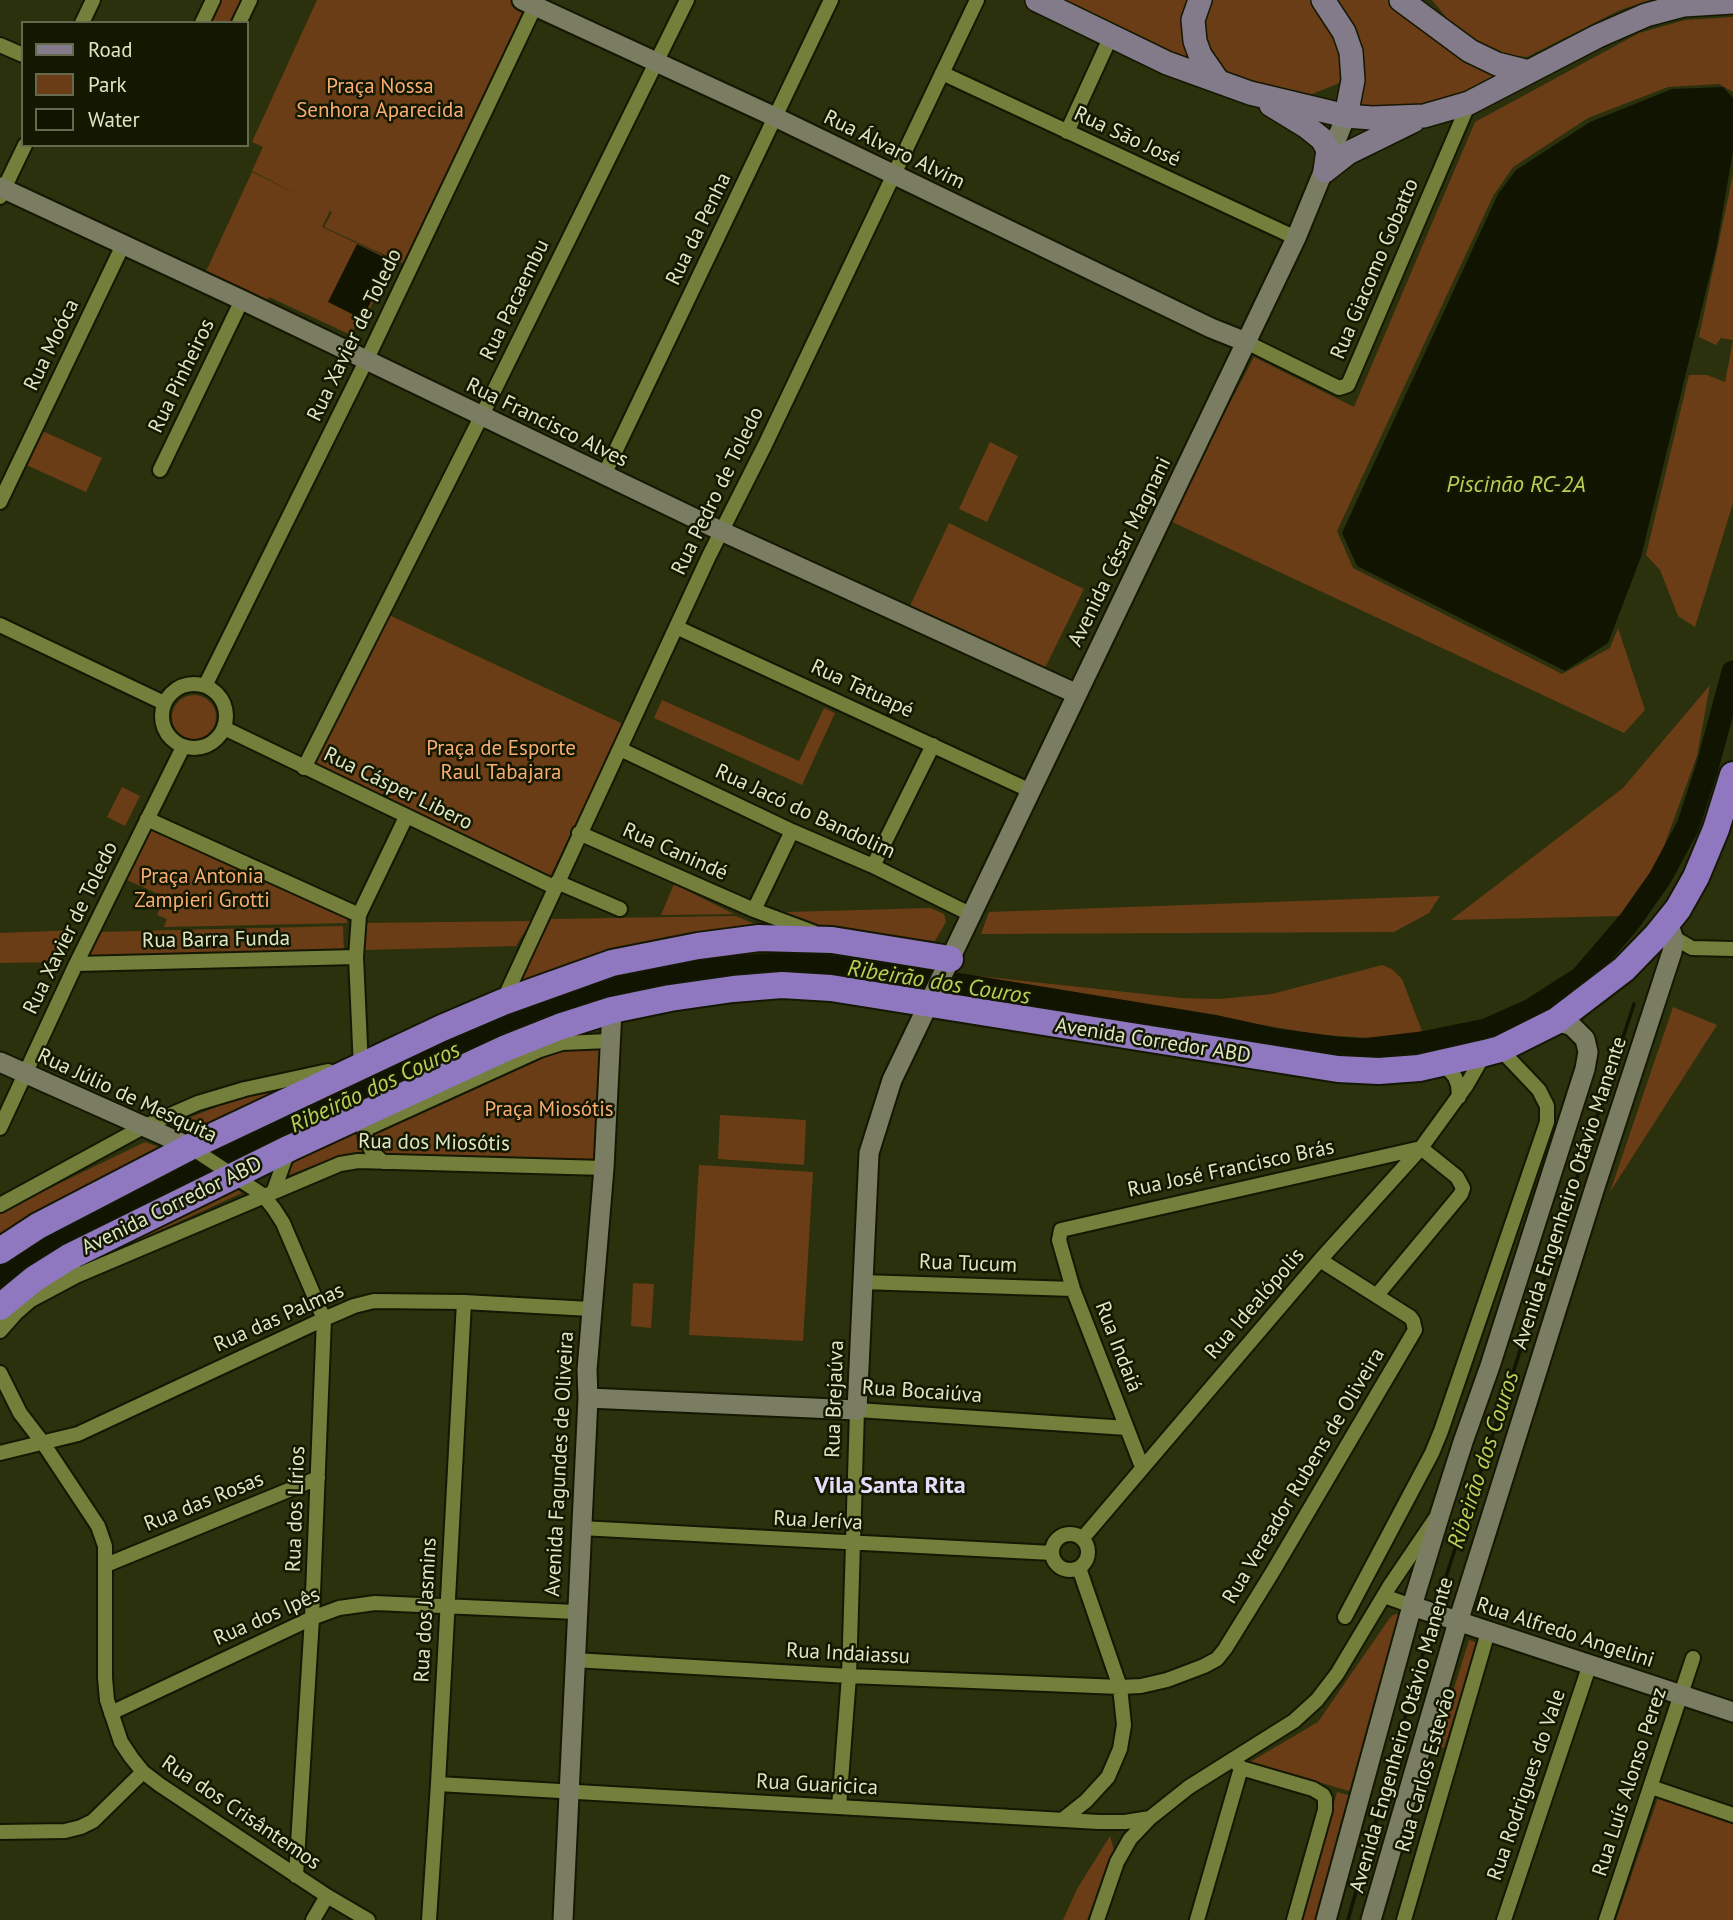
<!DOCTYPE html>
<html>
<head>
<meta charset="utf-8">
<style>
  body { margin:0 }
  #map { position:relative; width:1733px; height:1920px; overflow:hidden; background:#2b310c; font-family:"PT Sans",sans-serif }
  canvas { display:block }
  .legend { position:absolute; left:21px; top:21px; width:228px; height:126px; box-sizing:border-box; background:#141800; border:2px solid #656a4e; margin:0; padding:9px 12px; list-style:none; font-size:21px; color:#dee6c3 }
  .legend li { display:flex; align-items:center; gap:14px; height:35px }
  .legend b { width:35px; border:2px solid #656a4e }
</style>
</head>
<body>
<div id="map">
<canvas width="1733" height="1920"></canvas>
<ul class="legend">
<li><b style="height:9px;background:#847b8a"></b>Road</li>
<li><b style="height:19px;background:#6a3d16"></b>Park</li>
<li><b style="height:19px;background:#101400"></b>Water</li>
</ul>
</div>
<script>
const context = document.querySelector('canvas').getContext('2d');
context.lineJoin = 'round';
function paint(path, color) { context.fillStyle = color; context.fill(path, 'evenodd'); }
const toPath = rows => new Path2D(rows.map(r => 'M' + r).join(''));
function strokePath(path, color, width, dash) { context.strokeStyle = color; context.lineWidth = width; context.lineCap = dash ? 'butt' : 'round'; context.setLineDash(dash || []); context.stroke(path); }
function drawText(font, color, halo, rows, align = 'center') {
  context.font = font + ' "PT Sans",sans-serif'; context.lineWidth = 5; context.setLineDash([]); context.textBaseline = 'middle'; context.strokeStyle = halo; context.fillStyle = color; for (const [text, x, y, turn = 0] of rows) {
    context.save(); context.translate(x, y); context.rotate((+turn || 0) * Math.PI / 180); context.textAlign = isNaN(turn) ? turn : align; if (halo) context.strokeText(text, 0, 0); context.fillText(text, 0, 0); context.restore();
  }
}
paint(toPath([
  [219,0,244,0,233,23,208,23],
  [317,0,520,0,532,6,409,266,324,227,332,212,330,211,322,227,393,260,363,323,358,321,351,335,269,297,263,308,202,280,252,172,303,197,252,171,263,147,252,142],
  [1057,0,1197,0,1204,68],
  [1207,0,1315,0,1341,44,1342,82,1312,94,1290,96,1231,80,1202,42],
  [1329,0,1394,0,1514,75,1436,105,1353,112],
  [1432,0,1651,0,1620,10,1527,57,1495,54,1465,35,1450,22],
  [1733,17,1733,92,1719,84,1668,87,1588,118,1513,167,1493,196,1337,531,1353,568,1562,674,1610,648,1618,628,1645,710,1624,733,1168,520,1254,357,1354,407,1475,122,1639,33,1685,20],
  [1733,174,1733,503,1695,627,1678,616,1660,570,1646,555,1689,375,1707,375,1725,382,1733,340,1721,338,1716,345,1699,337],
  [38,429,102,458,86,492,22,463],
  [990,442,1018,456,987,522,959,509],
  [949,523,1084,589,1042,674,908,610],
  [387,614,623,724,549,879,312,764],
  [1710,685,1697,756,1656,868,1620,916,1451,920,1623,788],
  '172 717a22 22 0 1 1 44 0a22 22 0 1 1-44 0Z',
  [662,700,799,761,824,708,835,713,802,785,654,718],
  [122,787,140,796,125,826,107,817],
  [152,825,346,913,347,923,164,927,167,919,157,915,165,897,127,880],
  [674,884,734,914,661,915],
  [1440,896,1429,913,1394,932,981,934,989,912],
  [930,908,944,914,946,922,935,941,886,939,829,930,783,917,787,912],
  [736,916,759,926,516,989,551,919],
  [531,921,516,946,364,950,363,923],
  [343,926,344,954,83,963,97,932],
  [76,930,59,962,0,963,0,933],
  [1382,965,1392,969,1402,979,1422,1031,1412,1036,1373,1038,1321,1035,1193,1013,967,982,969,975,1181,998,1219,999,1272,994],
  [1673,1007,1717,1025,1610,1192],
  [606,1044,601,1164,385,1160,368,1131,562,1048],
  [305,1078,186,1138,173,1130,176,1123,239,1098],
  [720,1115,806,1120,804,1165,718,1159],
  [364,1127,375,1157,363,1154,338,1156,284,1177,291,1159],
  [145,1142,162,1148,0,1236,0,1212],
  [699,1165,813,1172,803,1341,689,1335],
  [228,1182,242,1193,95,1260,92,1259],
  [633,1283,654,1284,651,1328,631,1326],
  [1398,1614,1403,1622,1352,1792,1250,1762,1318,1722,1389,1619,1393,1615],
  [1469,1640,1478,1643,1444,1748,1436,1746],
  [1337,1792,1351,1796,1319,1920,1303,1920],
  [1658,1798,1733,1824,1733,1920,1616,1920],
  [1110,1836,1115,1854,1087,1920,1063,1920,1077,1889]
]), '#6a3d16');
paint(toPath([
  [1723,87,1733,98,1733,151,1716,250,1641,557,1608,643,1565,671,1357,566,1342,533,1498,194,1516,170,1590,122,1672,89],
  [357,244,392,261,362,319,328,302]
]), '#101400');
strokePath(toPath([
  [1436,1607,1634,1004],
  [1348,1920,1433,1618]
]), '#101400', 3.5);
strokePath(toPath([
  [0,1278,44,1247,82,1226,407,1070,552,1009,654,978,735,967,798,963,901,975,1213,1026,1276,1040,1336,1048,1363,1050,1422,1043,1486,1030,1531,1010,1581,978,1629,922,1660,878,1688,826,1707,768,1733,672]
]), '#101400', 23);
const street = toPath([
  [82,23,93,0],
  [202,23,213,0],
  [239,23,250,0],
  [0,45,23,55],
  [942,73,1296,238],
  [1067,132,1111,36],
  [0,197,25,145],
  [1246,342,1339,388,1348,385,1469,103],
  [160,470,242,300],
  [604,475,831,0],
  [0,502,123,245],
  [0,625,164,703],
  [676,627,1031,791],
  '162 716a32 32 0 1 1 64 0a32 32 0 1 1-64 0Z',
  [205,686,367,359,538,0],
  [224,728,554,887],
  [620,749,792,831,873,866,972,915],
  [304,768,481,417,687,0],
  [147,819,359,915],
  [579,833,754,910,813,932],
  [873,866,933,745],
  [557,882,620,909],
  [754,910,792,831],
  [1673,937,1692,948,1733,949],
  [76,964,356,957],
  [503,1001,709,556,765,445,977,0],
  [1437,1064,1449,1070,1455,1077,1458,1085,1459,1097],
  [361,1068,356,957,359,915,406,817],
  [364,1121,366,1140,373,1153,383,1162],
  [0,1128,76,964,183,747],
  [364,1130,540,1050,562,1043,609,1041],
  [190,1147,263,1195,274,1209,283,1223,324,1319,312,1618,296,1876],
  [274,1190,288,1151],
  [0,1205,145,1126,198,1103,245,1089,328,1071],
  [69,1257,76,1276,340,1164,358,1161,604,1168],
  [862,1282,1073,1289],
  [0,1331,16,1313,31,1300,76,1276],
  [0,1373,20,1413,43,1443,98,1526,105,1546,105,1678,107,1700,121,1742,131,1757,143,1772,160,1785,327,1896,368,1920],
  [0,1453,78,1434,324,1319,354,1306,374,1301,464,1302,590,1309],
  [1142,1467,1073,1289,1059,1240,1061,1230,1421,1148,1457,1177,1463,1188,1461,1194,1377,1295],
  [581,1528,1052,1553],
  '1052 1552a18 18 0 1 1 36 0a18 18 0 1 1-36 0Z',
  [1082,1539,1320,1260,1421,1148,1466,1086,1485,1053],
  [106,1565,318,1478],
  [1384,1596,1412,1606],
  [1345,1617,1432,1453,1441,1431,1547,1122,1547,1106,1539,1090,1500,1049],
  [574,1660,849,1676,1120,1687,1141,1686,1167,1680,1204,1666,1217,1659,1225,1649,1272,1573,1415,1330,1413,1321,1410,1317,1320,1260],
  [111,1713,312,1618,339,1608,375,1603,576,1612],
  [1233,1759,1241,1768,1313,1789,1323,1795,1325,1799,1325,1810,1294,1920],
  [438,1784,1099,1822,1125,1822,1150,1818],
  [1651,1787,1733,1815],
  [839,1807,849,1676,857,1410,1127,1428],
  [1062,1820,1086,1801,1108,1777,1120,1749,1124,1725,1120,1687,1079,1568],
  [0,1832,65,1831,81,1827,93,1821,143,1772],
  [313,1920,327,1896],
  [429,1920,438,1784,464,1302],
  [1097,1920,1117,1862,1130,1839,1150,1818,1189,1787,1294,1721,1317,1700,1337,1674,1389,1587,1435,1519],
  [1197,1920,1241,1768],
  [1404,1920,1488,1632],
  [1504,1920,1590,1664],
  [1606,1920,1693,1658]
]);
const secondary = toPath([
  [522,0,775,117,1211,328,1246,342],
  [0,187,242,300,721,531,1077,694],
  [0,1062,190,1147],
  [588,1398,857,1410,869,1153,892,1080,1296,238,1346,116],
  [1412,1606,1733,1712],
  [563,1920,588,1398,587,1370,604,1168,612,1010],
  [1326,1920,1412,1606,1441,1511,1463,1442,1490,1366,1585,1069,1588,1052,1585,1039,1572,1026,1556,1021],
  [1371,1920,1458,1622,1596,1184,1672,952,1674,940,1668,922]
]);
const primary = toPath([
  [1037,0,1167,63,1250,93,1346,116,1372,118,1424,116,1469,103,1598,36,1646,15,1684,5,1733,2],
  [1200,0,1193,20,1195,41,1200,55,1218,81],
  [1323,0,1344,32,1351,52,1353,80,1346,116],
  [1401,0,1470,51,1497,64,1529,72],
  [1271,105,1307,127,1322,139,1328,150,1325,171],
  [1325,171,1348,153,1413,121]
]);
const highway = toPath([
  [0,1251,38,1226,190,1147,442,1028,503,1002,612,963,698,946,759,938,832,940,950,959],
  [0,1307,34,1279,69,1257,290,1148,506,1048,559,1027,612,1010,670,998,733,989,782,985,831,988,1338,1069,1379,1071,1419,1068,1485,1053,1500,1049,1556,1021,1624,969,1657,935,1678,909,1696,877,1716,829,1733,775]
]);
strokePath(street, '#141803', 18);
strokePath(secondary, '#141803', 23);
strokePath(primary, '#141803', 26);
strokePath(highway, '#141803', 30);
strokePath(street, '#737f3a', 14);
strokePath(secondary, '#7b7d62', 19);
strokePath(primary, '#847b8a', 23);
strokePath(highway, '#8f78bf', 26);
drawText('21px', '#f9ad73', '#141800', [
  ["Praça Nossa",380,87],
  ["Senhora Aparecida",380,111],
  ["Praça de Esporte",501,749],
  ["Raul Tabajara",501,773],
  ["Praça Antonia",202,877],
  ["Zampieri Grotti",202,901],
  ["Praça Miosótis",549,1110]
]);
drawText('21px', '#dee6c3', '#141800', [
  ["Rua São José",1127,137,25],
  ["Rua Álvaro Alvim",894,150,26],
  ["Rua da Penha",699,229,-64],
  ["Rua Giacomo Gobatto",1375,269,-67],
  ["Rua Pacaembu",515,300,-64],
  ["Rua Xavier de Toledo",355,335,-64],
  ["Rua Moóca",52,345,-64],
  ["Rua Pinheiros",182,376,-64],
  ["Rua Francisco Alves",547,423,26],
  ["Rua Pedro de Toledo",718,491,-64],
  ["Avenida César Magnani",1120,552,-64],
  ["Rua Tatuapé",862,689,25],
  ["Rua Cásper Libero",398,789,26],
  ["Rua Jacó do Bandolim",805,812,25],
  ["Rua Canindé",675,852,24],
  ["Rua Xavier de Toledo",71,928,-64],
  ["Rua Barra Funda",216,940,-1],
  ["Avenida Corredor ABD",1153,1041,9],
  ["Rua Júlio de Mesquita",127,1096,25],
  ["Rua dos Miosótis",434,1143,1],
  ["Rua José Francisco Brás",1231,1169,-12],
  ["Avenida Engenheiro Otávio Manente",1570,1193,-72],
  ["Avenida Corredor ABD",172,1206,-26],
  ["Rua Tucum",968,1264,2],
  ["Rua Idealópolis",1255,1304,-49],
  ["Rua das Palmas",279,1318,-24],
  ["Rua Indaiá",1118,1347,69],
  ["Rua Bocaiúva",922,1392,4],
  ["Rua Brejaúva",835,1399,-88],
  ["Avenida Fagundes de Oliveira",560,1464,-87],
  ["Rua Vereador Rubens de Oliveira",1304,1476,-59],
  ["Rua das Rosas",204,1502,-22],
  ["Rua dos Lírios",296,1509,-88],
  ["Rua Jeríva",818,1521,3],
  ["Rua dos Jasmins",426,1610,-87],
  ["Rua dos Ipês",267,1617,-24],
  ["Rua Alfredo Angelini",1565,1633,18],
  ["Rua Indaiassu",848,1654,3],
  ["Avenida Engenheiro Otávio Manente",1402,1735,-74],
  ["Rua Carlos Estevão",1426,1770,-74],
  ["Rua Luís Alonso Perez",1630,1782,-72],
  ["Rua Guaricica",817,1785,3],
  ["Rua Rodrigues do Vale",1527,1785,-71],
  ["Rua dos Crisântemos",241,1813,34]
]);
drawText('italic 23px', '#bbd059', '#141800', [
  ["Piscinão RC-2A",1516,485],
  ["Ribeirão dos Couros",939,983,9],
  ["Ribeirão dos Couros",375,1088,-25],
  ["Ribeirão dos Couros",1484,1460,-72]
]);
drawText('bold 24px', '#e5ddfa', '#141800', [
  ["Vila Santa Rita",890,1486]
]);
</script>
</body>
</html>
